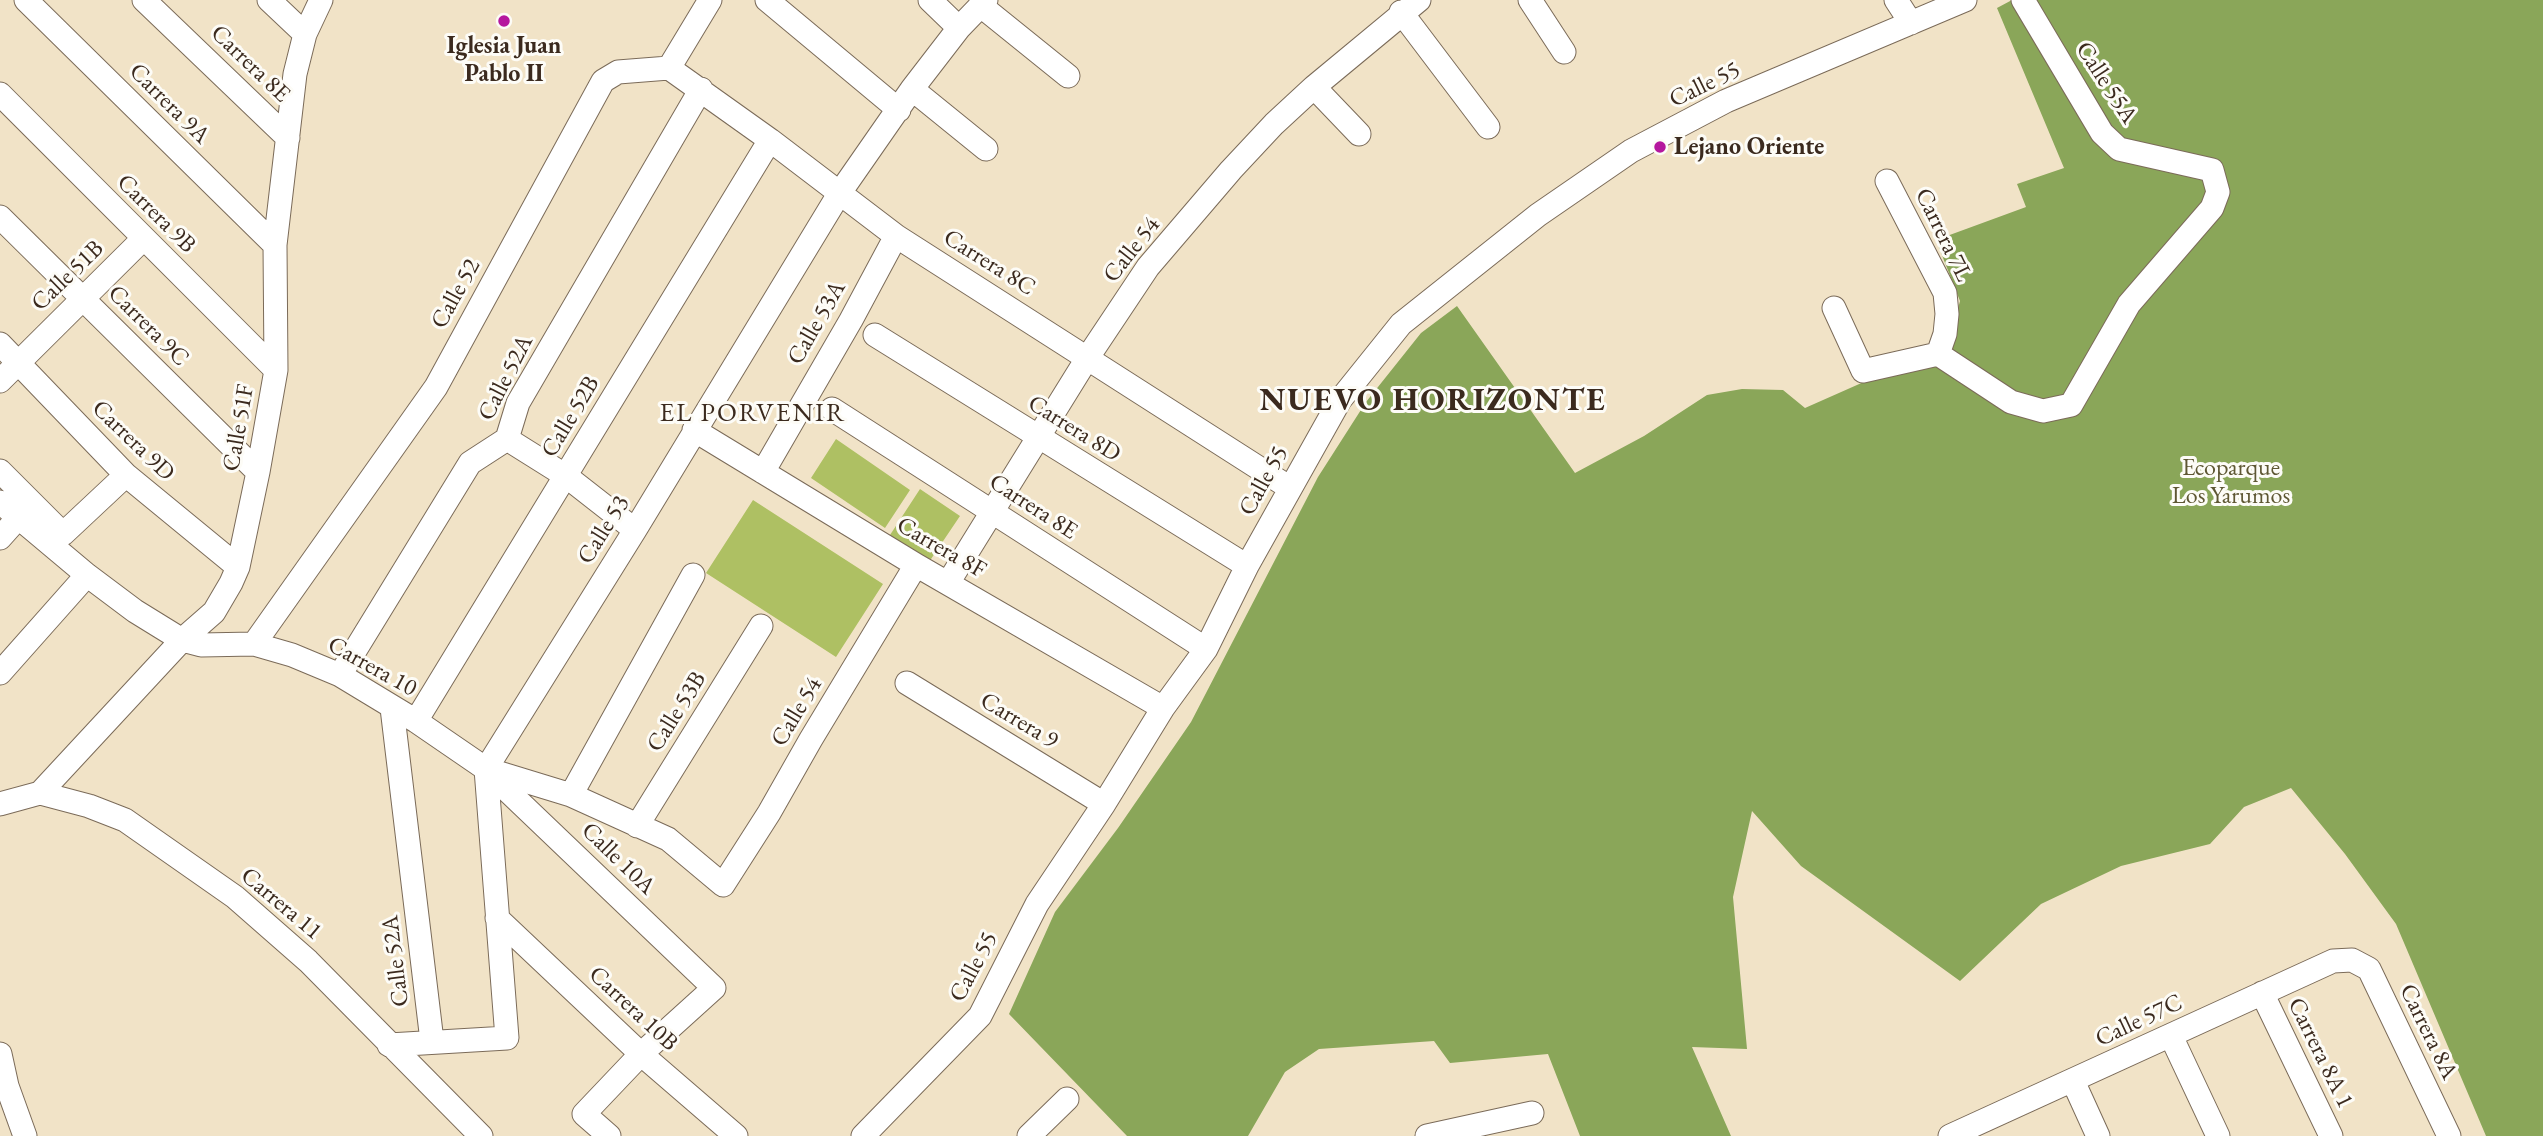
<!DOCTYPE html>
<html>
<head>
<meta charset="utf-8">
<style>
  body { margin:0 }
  canvas { display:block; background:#f1e3c7 }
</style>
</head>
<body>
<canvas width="2543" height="1136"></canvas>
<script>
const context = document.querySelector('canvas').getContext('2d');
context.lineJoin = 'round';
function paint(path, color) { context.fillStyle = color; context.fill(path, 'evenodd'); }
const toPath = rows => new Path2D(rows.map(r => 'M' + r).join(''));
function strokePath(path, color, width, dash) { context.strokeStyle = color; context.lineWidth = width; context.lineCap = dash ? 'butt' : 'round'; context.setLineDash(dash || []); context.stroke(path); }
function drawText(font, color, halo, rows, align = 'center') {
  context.font = font + ' "EB Garamond",serif'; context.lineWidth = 6; context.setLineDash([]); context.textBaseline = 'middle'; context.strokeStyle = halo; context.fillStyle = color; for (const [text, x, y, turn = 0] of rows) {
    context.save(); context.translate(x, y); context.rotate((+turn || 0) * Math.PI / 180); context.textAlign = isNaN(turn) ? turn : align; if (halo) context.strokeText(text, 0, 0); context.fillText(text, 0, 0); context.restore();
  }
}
paint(toPath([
  [836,439,910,490,885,528,811,478],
  [920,489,960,516,929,562,890,535],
  [753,500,883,584,836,657,706,573]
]), '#aec063');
paint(toPath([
  [2012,0,2543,0,2543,1136,2486,1136,2396,924,2345,854,2291,788,2244,807,2210,844,2121,866,2041,904,1960,981,1801,866,1752,811,1733,897,1747,1049,1692,1047,1731,1136,1580,1136,1548,1054,1450,1063,1434,1041,1319,1049,1285,1072,1248,1136,1127,1136,1009,1014,1055,912,1118,828,1191,722,1318,477,1366,402,1421,333,1457,306,1575,473,1644,436,1707,395,1742,389,1783,390,1805,408,1866,381,1946,354,1960,301,1936,240,2026,207,2017,184,2064,168,1997,8]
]), '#8aa659');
const minor = toPath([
  [26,0,275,245],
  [144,0,288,138],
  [269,0,305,34],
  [767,0,899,110],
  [930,0,959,28],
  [1530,0,1564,52],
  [1896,0,1911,23],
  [980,5,1068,76],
  [1401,12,1488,127],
  [669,68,770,140,896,236,1290,488],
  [669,68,710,0],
  [1314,87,1359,134],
  [912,89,986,149],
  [0,94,276,370],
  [1887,181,1945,293,1947,314,1945,334,1938,354],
  [0,217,258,472],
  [1834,308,1863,371,1938,354],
  [875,335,1247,566],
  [0,344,126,475,238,567],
  [1938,354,2011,402,2043,411,2071,405,2129,304,2212,208,2218,192,2212,170,2119,149,2102,133,2023,0],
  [0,381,143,239],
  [832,409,1206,649],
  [694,430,916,565,1163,708],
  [507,439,566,476,635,530],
  [0,471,63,534,126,475],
  [763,472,851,320,896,236],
  [0,502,87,575,135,611,182,640,201,645,254,644,292,655,340,675,416,721,486,769,571,795,668,839,723,885,769,813,811,739,916,565],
  [0,538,17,519],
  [948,583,1088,357,1148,267,1231,170,1274,124,1314,87,1419,0],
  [254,644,436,387,603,81,618,72,669,68],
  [0,673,87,575],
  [340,675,470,463,507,439,518,403,701,89],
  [907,683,1104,804],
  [392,708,432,1041],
  [416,721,770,140],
  [490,774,714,988,641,1054,584,1114,609,1136],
  [40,793,182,640,214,612,231,583,238,567,258,472,276,370,275,245,295,74,305,34,321,0],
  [571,795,693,575],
  [0,804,40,793,89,806,125,820,235,897,308,961,481,1136],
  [637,826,761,626],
  [497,918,641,1054,736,1136],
  [2262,993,2331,1136],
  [2171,1036,2218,1136],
  [389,1045,507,1038,486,769,635,530,839,194,912,89,959,28,986,0],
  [0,1054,7,1086,25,1136],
  [2073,1081,2098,1136],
  [863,1136,980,1016,1037,904,1104,804,1163,708,1206,649,1247,566,1340,400,1401,324,1538,215,1631,151,1726,101,1965,0],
  [1029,1136,1067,1099],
  [1427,1136,1532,1113],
  [1950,1136,2333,961,2352,960,2369,969,2449,1136]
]);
strokePath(minor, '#7b6b59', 25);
strokePath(minor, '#fff', 23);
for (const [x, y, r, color] of [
  [504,21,7,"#b5179e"],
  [1660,147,7,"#b5179e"]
]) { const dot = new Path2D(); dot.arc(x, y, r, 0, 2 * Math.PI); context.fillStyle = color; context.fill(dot); strokePath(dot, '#fdfcf7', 2.5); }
drawText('bold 24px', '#3b2a1e', '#fdfcf7', [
  ["Iglesia Juan",504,46],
  ["Pablo II",504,74],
  ["Lejano Oriente",1674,147,"left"]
]);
drawText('24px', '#3b2a1e', '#fdfcf7', [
  ["Carrera 8E",250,64,44],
  ["Calle 55A",2106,83,57],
  ["Calle 55",1705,85,-26],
  ["Carrera 9A",169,104,45],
  ["Carrera 9B",156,214,45],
  ["Carrera 7L",1943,235,64],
  ["Calle 54",1132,250,-52],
  ["Carrera 8C",989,263,32],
  ["Calle 51B",68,276,-44],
  ["Calle 52",456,294,-61],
  ["Calle 53A",817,323,-60],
  ["Carrera 9C",148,326,45],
  ["Calle 52A",506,378,-63],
  ["Calle 52B",571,417,-59],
  ["Calle 51F",239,428,-80],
  ["Carrera 8D",1074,429,32],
  ["Carrera 9D",133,441,44],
  ["Calle 55",1264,481,-61],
  ["Carrera 8E",1033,507,33],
  ["Calle 53",604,530,-58],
  ["Carrera 8F",941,548,30],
  ["Carrera 10",372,667,29],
  ["Calle 53B",677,712,-58],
  ["Calle 54",797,712,-59],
  ["Carrera 9",1019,721,31],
  ["Calle 10A",618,859,44],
  ["Carrera 11",281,904,40],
  ["Calle 52A",396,961,-97],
  ["Calle 55",974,967,-62],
  ["Carrera 10B",633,1009,43],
  ["Calle 57C",2139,1021,-25],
  ["Carrera 8A",2428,1032,64],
  ["Carrera 8A 1",2320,1053,64]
]);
drawText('24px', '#5e5733', '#fdfcf7', [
  ["Ecoparque",2231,468],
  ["Los Yarumos",2231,496]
]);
context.letterSpacing = '2px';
drawText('26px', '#3b2a1e', '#fdfcf7', [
  ["EL PORVENIR",753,414]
]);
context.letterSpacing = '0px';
context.letterSpacing = '2px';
drawText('bold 32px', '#3b2a1e', '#fdfcf7', [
  ["NUEVO HORIZONTE",1433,401]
]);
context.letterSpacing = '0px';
</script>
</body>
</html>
